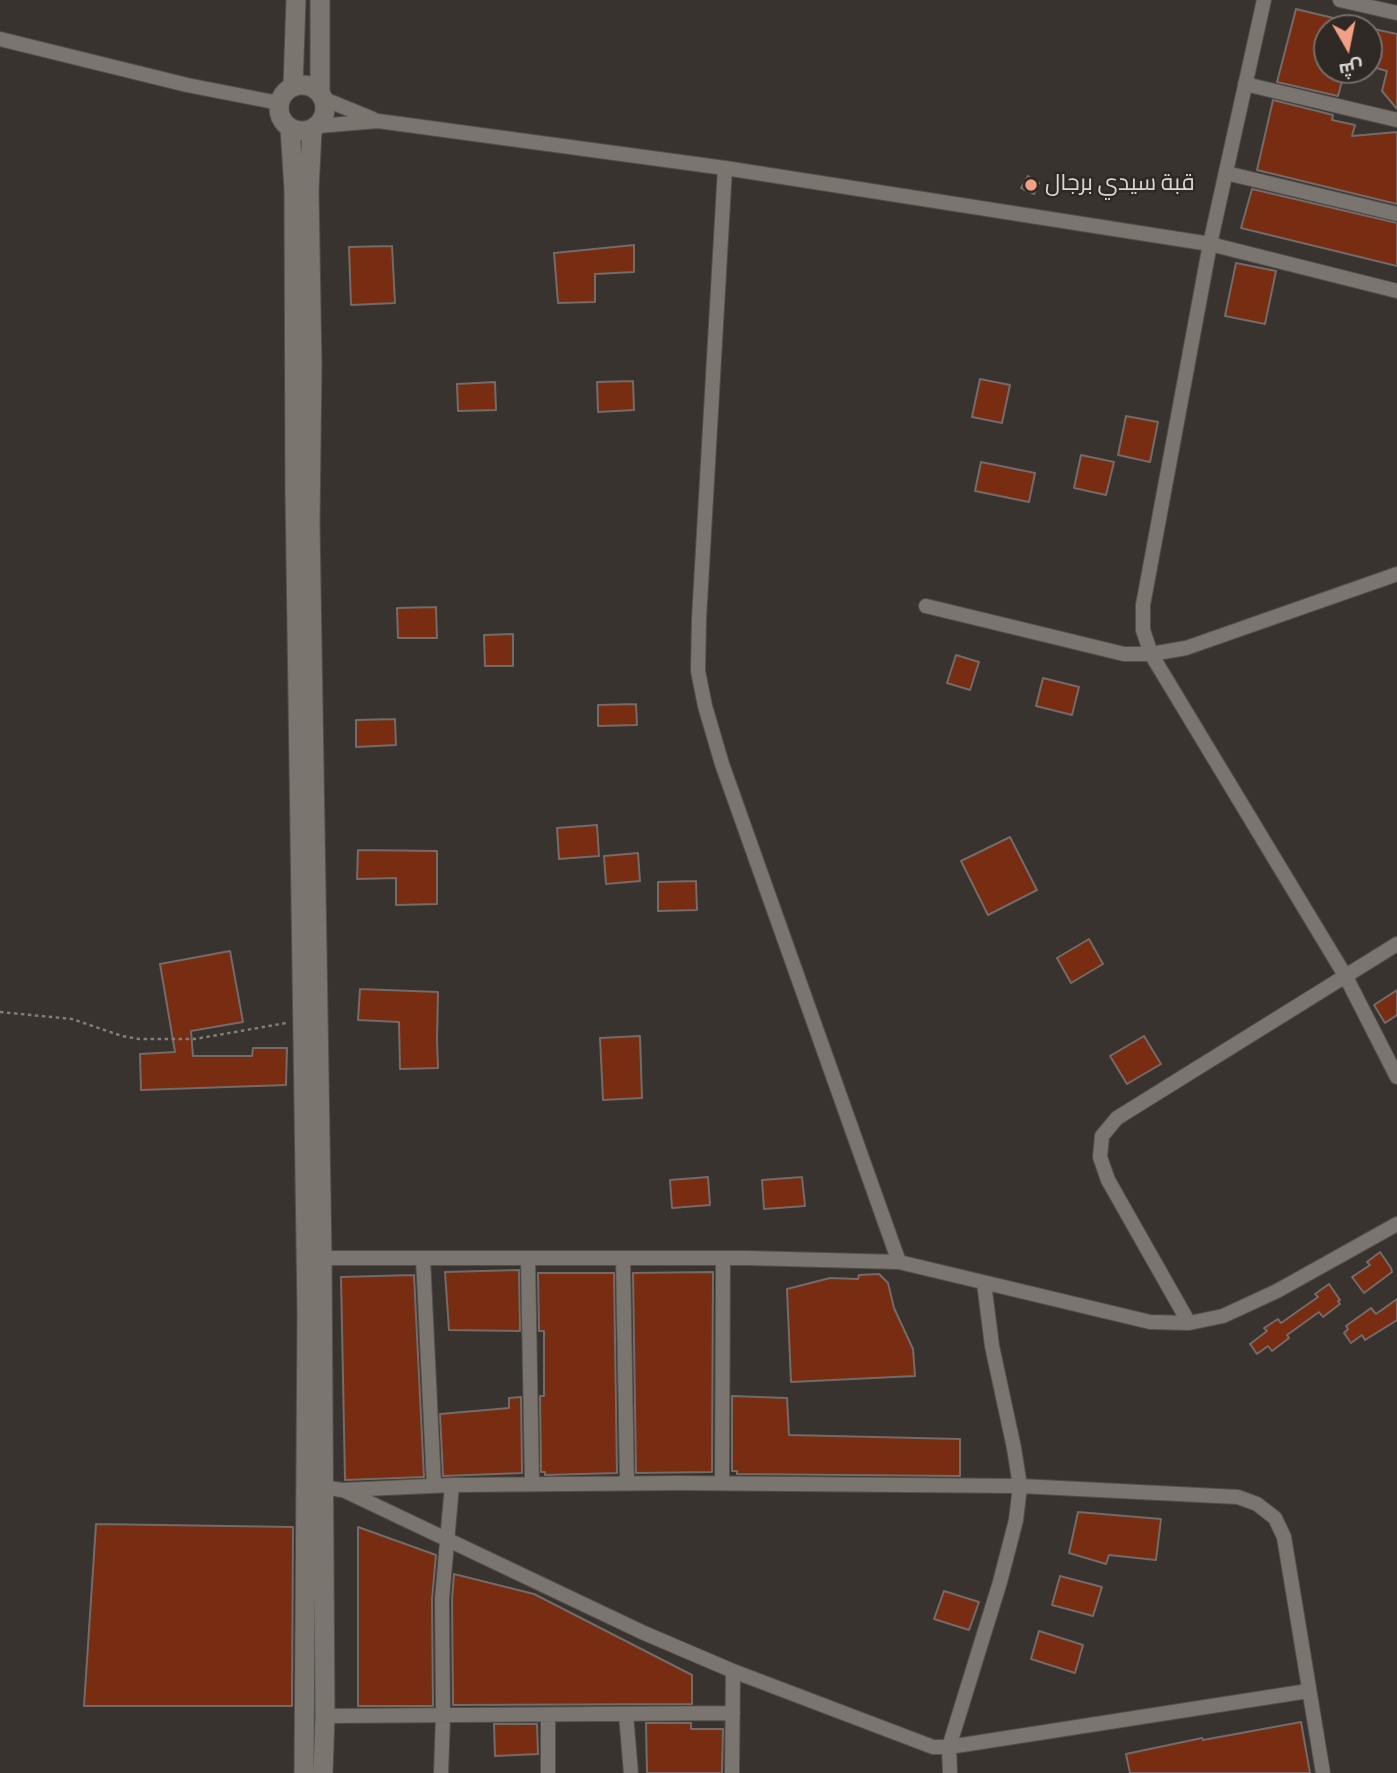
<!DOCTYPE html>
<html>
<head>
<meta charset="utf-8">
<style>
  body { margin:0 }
  #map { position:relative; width:1397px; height:1773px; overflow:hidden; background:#38332e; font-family:"Source Sans 3",Cairo,sans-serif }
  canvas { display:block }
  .north { position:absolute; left:1313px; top:14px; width:70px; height:70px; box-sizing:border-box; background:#2e2924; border:2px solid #736e6a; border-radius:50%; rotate:171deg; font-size:19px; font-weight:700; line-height:28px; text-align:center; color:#dad6d3 }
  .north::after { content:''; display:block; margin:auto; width:24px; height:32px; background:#f39f85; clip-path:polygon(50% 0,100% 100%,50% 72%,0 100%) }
</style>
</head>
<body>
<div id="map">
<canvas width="1397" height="1773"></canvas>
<div class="north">ش</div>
</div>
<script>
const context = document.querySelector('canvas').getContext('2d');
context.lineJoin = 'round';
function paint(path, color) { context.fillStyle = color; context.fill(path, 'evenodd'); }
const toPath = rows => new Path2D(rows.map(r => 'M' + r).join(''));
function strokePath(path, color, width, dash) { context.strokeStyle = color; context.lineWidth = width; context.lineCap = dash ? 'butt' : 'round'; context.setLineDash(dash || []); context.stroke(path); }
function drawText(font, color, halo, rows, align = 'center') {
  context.font = font + ' "Source Sans 3",Cairo,sans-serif'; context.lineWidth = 5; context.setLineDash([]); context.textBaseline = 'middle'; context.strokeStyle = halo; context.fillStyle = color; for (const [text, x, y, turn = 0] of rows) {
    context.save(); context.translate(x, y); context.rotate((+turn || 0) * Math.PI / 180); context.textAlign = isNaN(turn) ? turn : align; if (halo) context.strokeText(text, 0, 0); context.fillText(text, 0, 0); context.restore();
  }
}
const building = toPath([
  [1296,9,1354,23,1353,28,1327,28,1327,70,1345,70,1338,96,1277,82,1296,9],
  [1369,28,1397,34,1397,109,1382,91,1387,71,1369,66,1369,28],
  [1273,100,1333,115,1332,120,1355,125,1352,136,1397,132,1397,204,1257,170,1273,100],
  [1028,176,1039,183,1034,194,1021,188,1028,176],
  [1252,189,1397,223,1397,266,1241,228,1252,189],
  [634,245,634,272,595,274,595,302,558,303,554,253,634,245],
  [392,246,395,303,351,305,349,247,392,246],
  [1236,263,1276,271,1265,324,1225,316,1236,263],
  [980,379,1010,385,1002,423,972,417,980,379],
  [633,381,634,410,598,412,597,382,633,381],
  [495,382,496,410,458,411,457,384,495,382],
  [1126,416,1158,422,1150,462,1118,455,1126,416],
  [1081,455,1114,462,1106,495,1074,488,1081,455],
  [981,462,1035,473,1029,502,975,491,981,462],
  [436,607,437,638,398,638,397,608,436,607],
  [513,634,513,666,485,666,484,635,513,634],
  [956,655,979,662,970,690,947,683,956,655],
  [1043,678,1079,687,1072,715,1036,706,1043,678],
  [636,704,637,725,598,726,598,705,636,704],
  [395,719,396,745,356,747,356,720,395,719],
  [597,825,599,856,559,859,557,828,597,825],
  [1010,837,1037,890,988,915,961,861,1010,837],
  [358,850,437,851,437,904,396,905,396,878,357,879,358,850],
  [638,853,640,881,606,884,604,856,638,853],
  [696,881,697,910,658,911,658,882,696,881],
  [1089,939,1103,964,1071,983,1057,958,1089,939],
  [230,951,243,1022,191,1031,193,1056,252,1056,253,1048,287,1048,286,1085,141,1090,140,1054,175,1052,160,964,230,951],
  [360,989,438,992,437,1040,438,1068,400,1069,399,1022,358,1020,360,989],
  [1397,990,1397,1015,1385,1023,1374,1005,1397,990],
  [640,1036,642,1098,603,1100,600,1038,640,1036],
  [1144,1036,1161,1064,1127,1084,1110,1056,1144,1036],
  [708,1177,710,1205,672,1208,670,1180,708,1177],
  [802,1177,805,1206,764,1209,762,1180,802,1177],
  [1380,1252,1391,1268,1392,1272,1364,1293,1352,1277,1370,1265,1367,1262,1380,1252],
  [519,1270,520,1331,449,1330,445,1272,519,1270],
  [713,1272,712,1472,636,1473,633,1273,713,1272],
  [538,1273,614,1273,617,1473,545,1475,545,1472,541,1472,540,1396,544,1396,544,1331,539,1331,538,1273],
  [879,1274,888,1283,894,1308,913,1349,915,1376,791,1382,787,1289,830,1278,858,1279,859,1275,879,1274],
  [414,1275,424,1477,345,1480,341,1277,414,1275],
  [1329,1284,1340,1300,1338,1301,1340,1304,1323,1317,1319,1312,1287,1335,1289,1338,1272,1351,1268,1346,1257,1354,1250,1344,1267,1331,1264,1328,1278,1319,1281,1323,1318,1297,1315,1294,1329,1284],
  [1397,1299,1397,1320,1365,1340,1362,1335,1351,1343,1344,1333,1348,1329,1346,1326,1371,1308,1376,1314,1397,1299],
  [732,1396,787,1398,789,1435,960,1439,960,1476,737,1474,737,1471,732,1471,732,1396],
  [521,1397,522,1473,443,1476,440,1414,509,1408,509,1398,521,1397],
  [1078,1512,1161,1519,1156,1560,1109,1555,1106,1564,1069,1553,1078,1512],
  [96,1524,293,1527,292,1706,84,1706,96,1524],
  [358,1527,436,1555,432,1599,433,1706,358,1706,358,1527],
  [454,1574,534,1594,692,1675,692,1704,453,1705,452,1599,454,1574],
  [1060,1576,1102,1587,1093,1616,1052,1605,1060,1576],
  [944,1591,979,1602,969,1630,934,1619,944,1591],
  [1039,1631,1083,1645,1075,1673,1031,1659,1039,1631],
  [1301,1722,1310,1773,1130,1773,1126,1754,1202,1738,1203,1740,1301,1722],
  [646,1723,691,1723,691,1729,723,1729,722,1773,647,1773,646,1723],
  [494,1724,537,1724,538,1754,495,1756,494,1724]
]);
paint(building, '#782c12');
strokePath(building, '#736b68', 2);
const minor = toPath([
  [1264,0,1210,244,1143,605,1143,630,1151,654,1346,977,1397,1077],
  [1340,0,1397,13],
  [0,39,187,85,279,103],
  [1245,84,1397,120],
  [324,99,373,119],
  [318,126,378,121,725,168,1210,244,1397,291],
  [725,168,699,619,698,671,705,706,722,764,899,1262],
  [1226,173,1397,214],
  [926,606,1124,654,1151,654,1186,648,1397,574],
  [313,1258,747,1258,899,1262,1150,1322,1189,1323,1223,1316,1277,1291,1397,1224],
  [423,1258,434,1486],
  [528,1259,532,1484],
  [623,1259,627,1483],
  [1189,1323,1108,1180,1100,1157,1102,1136,1117,1118,1397,944],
  [722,1483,723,1258],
  [315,1486,342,1490,452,1485,679,1483,1020,1486,1238,1497,1257,1504,1275,1518,1284,1537,1323,1773],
  [343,1490,644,1633,733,1671,933,1747,949,1747,1308,1691],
  [626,1715,631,1773],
  [325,1716,733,1713],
  [441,1773,443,1717,442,1599,452,1485],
  [548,1773,548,1716],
  [732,1773,733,1671],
  [950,1773,949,1747,1000,1582,1016,1520,1020,1486,1014,1448,992,1346,984,1283]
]);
const secondary = toPath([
  '279 108a23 23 0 1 1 46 0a23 23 0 1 1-46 0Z',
  [293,87,296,0],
  [320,92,320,0],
  [290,128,294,190,295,492,307,1312,304,1773],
  [312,130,309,190,312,366,310,523,322,1258,325,1716,323,1773]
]);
strokePath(minor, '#534f4b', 16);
strokePath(secondary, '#534f4b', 21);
strokePath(toPath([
  [0,1012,72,1019,122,1036,139,1039,195,1039,286,1023]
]), '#827d79', 2.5, [3.5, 3.5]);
strokePath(minor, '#7a756f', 14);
strokePath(secondary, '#7a756f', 19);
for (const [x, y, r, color] of [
  [1031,185,7,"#f39f85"]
]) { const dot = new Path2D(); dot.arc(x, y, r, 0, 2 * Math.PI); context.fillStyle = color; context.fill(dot); strokePath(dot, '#2e2924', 2.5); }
drawText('23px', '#dad6d3', '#2e2924', [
  ["قبة سيدي برجال",1045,185]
], 'left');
</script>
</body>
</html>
